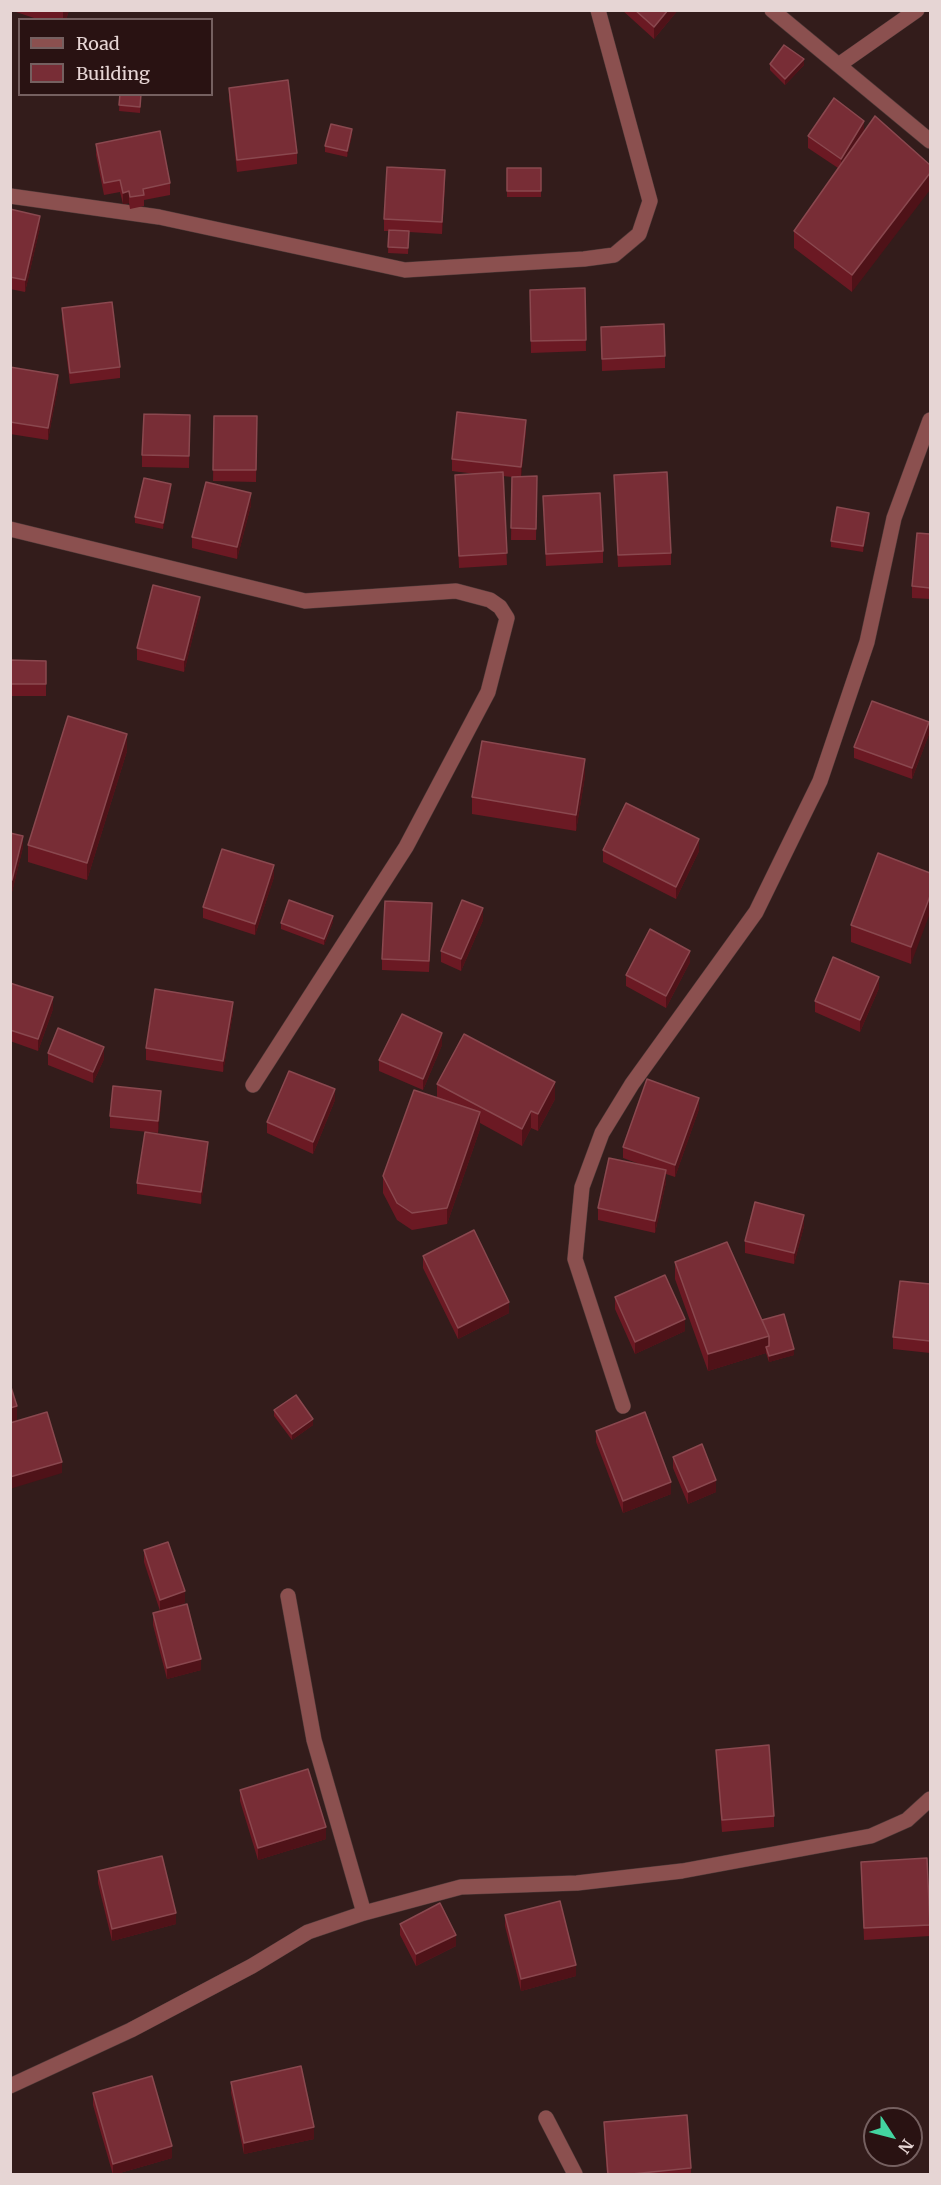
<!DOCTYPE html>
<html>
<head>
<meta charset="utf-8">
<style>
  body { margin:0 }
  #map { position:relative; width:941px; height:2185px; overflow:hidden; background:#331c1b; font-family:Merriweather,serif }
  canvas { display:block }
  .frame { position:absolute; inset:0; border:12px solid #e6d5d4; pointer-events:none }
  .legend { position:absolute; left:18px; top:18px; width:195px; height:78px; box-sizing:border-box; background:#291212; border:2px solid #756060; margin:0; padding:8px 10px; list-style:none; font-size:18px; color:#e6d5d4 }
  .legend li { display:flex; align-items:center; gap:12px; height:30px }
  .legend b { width:30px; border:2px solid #756060 }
  .north { position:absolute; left:863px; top:2107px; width:60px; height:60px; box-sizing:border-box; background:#291212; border:2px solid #756060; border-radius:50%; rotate:126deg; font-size:16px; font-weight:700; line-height:24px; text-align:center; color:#e6d5d4 }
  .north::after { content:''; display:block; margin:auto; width:21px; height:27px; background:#43d4a0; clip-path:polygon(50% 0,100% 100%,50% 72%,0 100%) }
</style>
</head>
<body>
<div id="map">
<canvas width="941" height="2185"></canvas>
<div class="frame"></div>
<ul class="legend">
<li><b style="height:8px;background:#8b504f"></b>Road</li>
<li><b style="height:16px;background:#782d36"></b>Building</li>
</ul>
<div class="north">N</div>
</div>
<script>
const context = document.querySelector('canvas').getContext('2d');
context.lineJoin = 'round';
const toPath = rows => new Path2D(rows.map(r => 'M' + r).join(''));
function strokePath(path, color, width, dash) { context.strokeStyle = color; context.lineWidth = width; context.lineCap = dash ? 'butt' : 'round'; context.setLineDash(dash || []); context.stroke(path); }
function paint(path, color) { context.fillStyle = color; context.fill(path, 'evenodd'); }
const street = toPath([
  [772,10,930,141],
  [840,64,917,10],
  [10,196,159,217,405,270,584,259,614,255,639,234,650,201,598,10],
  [10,529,305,601,456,591,490,600,500,607,507,618,488,692,406,847,253,1085],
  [623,1406,575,1259,582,1187,602,1133,632,1084,756,912,820,781,867,642,894,518,930,420],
  [288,1596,314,1740,364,1913],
  [10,2086,131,2030,252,1966,308,1932,364,1913,461,1887,577,1883,682,1871,871,1836,907,1820,930,1799],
  [546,2118,575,2174]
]);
strokePath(street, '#503a39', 16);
strokePath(street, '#8b504f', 15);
paint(toPath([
  [10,10,69,10,66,20,40,20],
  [622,10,678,10,654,39],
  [770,64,804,65,785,85,770,70],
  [229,88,297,153,297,164,237,172,229,99],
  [120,94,141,94,140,113,119,111],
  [864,132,852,292,794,248,794,231,838,168,808,148,808,136],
  [352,135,347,157,325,152,325,146],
  [96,144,170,183,170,195,144,200,144,206,130,209,129,203,123,204,120,192,104,195,96,155],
  [507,168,541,168,541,197,507,197],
  [445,182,442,234,409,232,408,254,388,253,389,231,384,231,384,219],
  [10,209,40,227,25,292,10,289],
  [585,288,586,351,531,353,530,290],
  [62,308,120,367,120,378,70,384,62,319],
  [601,327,665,356,665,368,602,371],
  [10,367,58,386,48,440,10,434],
  [190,415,189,468,142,467,142,455],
  [214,416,257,416,256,482,213,481],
  [526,431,521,476,537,476,536,540,511,540,512,477,503,476,507,565,459,568,455,475,476,474,452,471,452,459],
  [614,475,671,553,671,565,618,567],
  [930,485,930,506,929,506,929,494],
  [171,490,163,529,135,523,135,517],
  [543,496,603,551,603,563,546,566],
  [251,505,237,559,192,548,192,537],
  [869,519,863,552,831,547,831,541],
  [930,534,930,599,912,598,912,586],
  [200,608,184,672,137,660,137,648],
  [10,660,46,661,46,696,10,696],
  [929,734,912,779,854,758,854,747],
  [127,751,87,880,28,862,28,845],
  [585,776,576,831,472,814,472,797],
  [10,833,23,847,12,892,10,891],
  [603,850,699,851,676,899,603,862],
  [930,873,911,964,851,942,851,925],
  [274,877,255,935,203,918,203,907],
  [432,914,429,972,382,970,382,959],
  [483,920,461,971,441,962,441,951],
  [333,922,324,945,281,929,281,923],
  [690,962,666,1008,626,986,626,975],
  [10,983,53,1009,38,1051,10,1041],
  [879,988,860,1032,815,1012,815,1001],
  [233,1013,223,1072,146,1060,146,1048],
  [442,1045,423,1090,379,1071,379,1060],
  [48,1053,104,1059,93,1083,48,1065],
  [437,1084,555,1099,538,1131,531,1128,522,1146,480,1123,480,1129,447,1224,412,1230,397,1220,383,1193,383,1176,437,1098],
  [335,1100,313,1154,267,1133,267,1122],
  [161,1103,158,1133,110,1128,110,1116],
  [699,1109,675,1177,666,1174,666,1182,655,1233,598,1220,598,1208,642,1165,623,1158,623,1147],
  [208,1153,201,1204,137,1194,137,1183],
  [804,1226,794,1264,745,1253,745,1241],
  [423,1256,509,1313,458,1339,423,1268],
  [675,1262,762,1320,794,1355,769,1362,766,1353,708,1371,675,1279],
  [930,1284,930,1353,893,1349,893,1337],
  [615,1297,685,1331,635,1354,615,1309],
  [274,1410,313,1425,292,1440,274,1416],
  [596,1431,671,1494,623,1513,596,1442],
  [673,1457,716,1492,688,1504,673,1468],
  [144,1550,185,1603,160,1611,144,1562],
  [153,1613,201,1670,167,1679,153,1625],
  [716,1750,774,1816,774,1827,722,1832,716,1761],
  [240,1790,326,1839,258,1860,240,1801],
  [861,1862,930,1925,930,1936,864,1940],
  [98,1871,176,1924,112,1941,98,1883],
  [505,1915,576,1976,521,1991,505,1926],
  [400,1924,456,1946,416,1966,400,1935],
  [231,2082,314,2139,244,2154,231,2093],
  [93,2093,172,2158,113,2175,93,2105],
  [604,2122,691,2168,691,2175,607,2175,604,2134]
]), '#6b1923');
paint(toPath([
  [63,10,69,10,66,20,63,20],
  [668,10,678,10,654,39,654,27],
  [804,59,804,65,785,85,785,79],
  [864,121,864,132,841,170,841,159],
  [352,129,352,135,347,157,347,151],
  [445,170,445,182,442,234,442,222],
  [930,173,930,190,852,292,852,275],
  [129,191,129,203,123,204,123,193],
  [40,216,40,227,25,292,25,280],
  [58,375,58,386,48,440,48,428],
  [526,420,526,431,521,478,521,467],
  [171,484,171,490,163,529,163,523],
  [251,493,251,505,237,559,237,547],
  [869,513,869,519,863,552,863,546],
  [200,597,200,608,184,672,184,660],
  [929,722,929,734,912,779,912,768],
  [127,734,127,751,87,880,87,863],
  [585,759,585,776,576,831,576,815],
  [23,836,23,847,12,892,12,880],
  [699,839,699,851,676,899,676,887],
  [274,865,274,877,255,935,255,924],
  [930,896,930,913,911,964,911,947],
  [483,908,483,920,461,971,461,959],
  [333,916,333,922,324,945,324,939],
  [690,951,690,962,666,1008,666,996],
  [879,977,879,988,860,1032,860,1020],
  [53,997,53,1009,38,1051,38,1039],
  [233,1002,233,1013,223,1072,223,1061],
  [442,1033,442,1045,423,1090,423,1079],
  [104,1047,104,1059,93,1083,93,1072],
  [555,1082,555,1099,538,1131,538,1114],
  [335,1089,335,1100,313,1154,313,1142],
  [161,1091,161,1103,158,1133,158,1121],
  [699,1098,699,1109,675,1177,675,1165],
  [531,1111,531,1128,522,1146,522,1129],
  [480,1112,480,1129,447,1224,447,1208],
  [208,1142,208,1153,201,1204,201,1192],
  [666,1170,666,1182,655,1233,655,1221],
  [804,1215,804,1226,794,1264,794,1253],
  [509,1302,509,1313,458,1339,458,1328],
  [685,1319,685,1331,635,1354,635,1342],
  [769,1336,769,1352,766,1347,766,1353,708,1371,708,1354],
  [794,1349,794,1355,769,1362,769,1356],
  [17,1406,17,1423,10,1425,10,1408],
  [313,1419,313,1425,292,1440,292,1434],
  [62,1462,62,1473,10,1489,10,1477],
  [716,1480,716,1492,688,1504,688,1492],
  [671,1482,671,1494,623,1513,623,1501],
  [185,1591,185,1603,160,1611,160,1600],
  [201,1659,201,1670,167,1679,167,1668],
  [326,1827,326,1839,258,1860,258,1848],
  [176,1913,176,1924,112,1941,112,1929],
  [456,1935,456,1946,416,1966,416,1954],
  [576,1965,576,1976,521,1991,521,1979],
  [314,2127,314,2139,244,2154,244,2143],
  [172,2146,172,2158,113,2175,113,2164]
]), '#4f1218');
const building = toPath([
  [635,10,668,10,654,27,635,10],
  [784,45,804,59,785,79,770,64,784,45],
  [288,80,297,153,237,160,229,88,288,80],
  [120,94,141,94,140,107,119,105,120,94],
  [834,98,864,121,841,159,808,136,834,98],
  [875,116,930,165,930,173,852,275,794,231,875,116],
  [331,124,352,129,347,151,325,146,331,124],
  [160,131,170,183,143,189,144,195,130,197,129,191,123,193,120,180,104,183,96,144,160,131],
  [387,167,445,170,442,222,384,219,387,167],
  [507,168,541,168,541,191,507,191,507,168],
  [10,209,40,216,25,280,10,277,10,209],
  [389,230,409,231,408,248,388,247,389,230],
  [585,288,586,340,531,341,530,290,585,288],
  [112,302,120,367,70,373,62,308,112,302],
  [664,324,665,356,602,359,601,327,664,324],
  [10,367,58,375,48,428,10,422,10,367],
  [457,412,526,420,521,467,452,459,457,412],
  [144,414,190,415,189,456,142,455,144,414],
  [214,416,257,416,256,470,213,470,214,416],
  [503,472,507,553,459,556,455,475,503,472],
  [667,472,671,553,618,555,614,475,667,472],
  [537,476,536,529,511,528,512,477,537,476],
  [144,478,171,484,163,523,135,517,144,478],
  [206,482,251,493,237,547,192,537,206,482],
  [600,493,603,551,546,554,543,496,600,493],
  [837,507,869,513,863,546,831,541,837,507],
  [917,533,930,534,930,588,912,586,917,533],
  [153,585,200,597,184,660,137,648,153,585],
  [10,660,46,661,46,684,10,684,10,660],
  [872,701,929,722,912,768,854,747,872,701],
  [68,716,127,734,87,863,28,845,68,716],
  [482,741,585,759,576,815,472,797,482,741],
  [626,803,699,839,676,887,603,850,626,803],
  [10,833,23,836,12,880,10,880,10,833],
  [222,849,274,865,255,924,203,907,222,849],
  [878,853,930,873,930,896,911,947,851,925,878,853],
  [289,900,333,916,324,939,281,923,289,900],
  [462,900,483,908,461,959,441,951,462,900],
  [385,901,432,903,429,961,382,959,385,901],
  [650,929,690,951,666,996,626,975,650,929],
  [833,957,879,977,860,1020,815,1001,833,957],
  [10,983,53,997,38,1039,10,1030,10,983],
  [155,989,233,1002,223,1061,146,1048,155,989],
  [402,1014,442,1033,423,1079,379,1060,402,1014],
  [58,1028,104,1047,93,1072,48,1053,58,1028],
  [464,1034,555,1082,538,1114,531,1111,522,1129,437,1084,464,1034],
  [289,1071,335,1089,313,1142,267,1122,289,1071],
  [647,1079,699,1098,675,1165,623,1147,647,1079],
  [113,1086,161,1091,158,1121,110,1116,113,1086],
  [414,1090,480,1112,447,1208,412,1213,397,1203,383,1176,414,1090],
  [145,1132,208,1142,201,1192,137,1183,145,1132],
  [609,1158,666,1170,655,1221,598,1208,609,1158],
  [755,1202,804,1215,794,1253,745,1241,755,1202],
  [474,1230,509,1302,458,1328,423,1256,474,1230],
  [727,1242,769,1336,708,1354,675,1262,727,1242],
  [665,1275,685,1319,635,1342,615,1297,665,1275],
  [900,1281,930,1284,930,1341,893,1337,900,1281],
  [784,1314,794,1349,769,1356,766,1347,769,1346,769,1336,762,1320,784,1314],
  [10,1384,17,1406,10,1408,10,1384],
  [296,1395,313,1419,292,1434,274,1410,296,1395],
  [47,1412,62,1462,10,1477,10,1423,47,1412],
  [645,1412,671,1482,623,1501,596,1431,645,1412],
  [702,1444,716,1480,688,1492,673,1457,702,1444],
  [168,1542,185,1591,160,1600,144,1550,168,1542],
  [187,1604,201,1659,167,1668,153,1613,187,1604],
  [769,1745,774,1816,722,1820,716,1750,769,1745],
  [308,1769,326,1827,258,1848,240,1790,308,1769],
  [162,1856,176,1913,112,1929,98,1871,162,1856],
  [927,1858,930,1925,864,1928,861,1862,927,1858],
  [560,1901,576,1965,521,1979,505,1915,560,1901],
  [440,1903,456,1935,416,1954,400,1924,440,1903],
  [301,2066,314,2127,244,2143,231,2082,301,2066],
  [152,2076,172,2146,113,2164,93,2093,152,2076],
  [687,2115,691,2168,622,2175,608,2175,604,2122,687,2115]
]);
paint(building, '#782d36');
strokePath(building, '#8a484f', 1.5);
</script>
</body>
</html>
